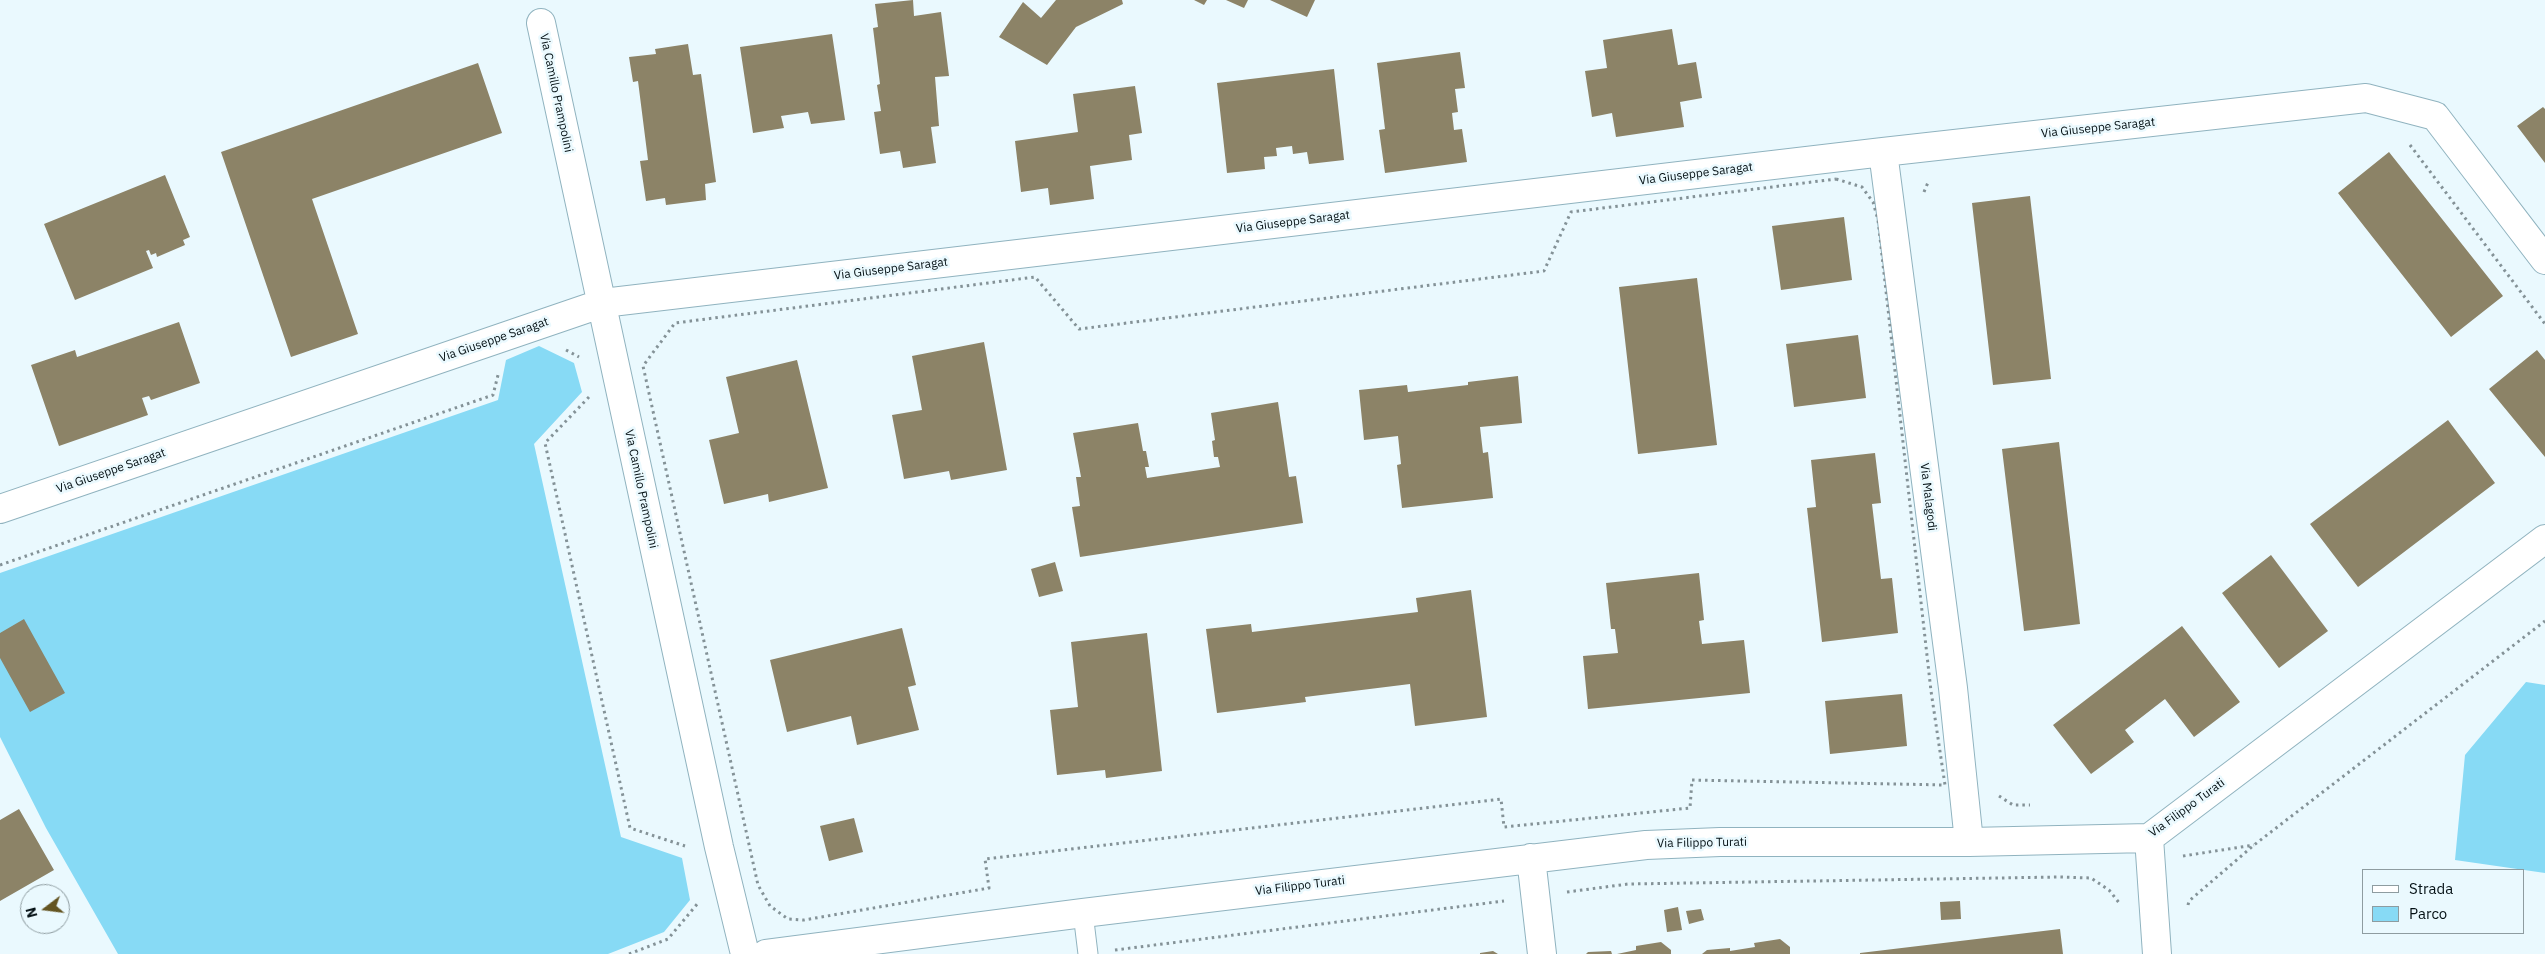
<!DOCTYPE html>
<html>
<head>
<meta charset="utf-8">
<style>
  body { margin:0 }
  #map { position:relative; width:2545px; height:954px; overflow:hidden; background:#eaf9fe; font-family:"IBM Plex Sans",sans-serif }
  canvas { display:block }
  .legend { position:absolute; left:2362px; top:869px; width:162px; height:65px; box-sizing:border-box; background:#eaf9fe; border:1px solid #8e9ca0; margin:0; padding:6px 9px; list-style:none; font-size:15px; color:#041014 }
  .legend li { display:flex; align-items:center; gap:10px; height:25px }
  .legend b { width:25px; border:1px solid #8e9ca0 }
  .north { position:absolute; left:20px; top:884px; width:50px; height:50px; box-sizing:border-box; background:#eaf9fe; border:1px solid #8e9ca0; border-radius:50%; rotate:255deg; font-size:14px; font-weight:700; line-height:20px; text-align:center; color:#041014 }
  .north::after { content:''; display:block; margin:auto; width:18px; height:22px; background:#645522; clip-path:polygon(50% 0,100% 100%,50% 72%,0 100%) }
</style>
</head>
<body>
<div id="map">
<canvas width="2545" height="954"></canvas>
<ul class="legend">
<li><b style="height:6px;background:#fff"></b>Strada</li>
<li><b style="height:14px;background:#87daf5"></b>Parco</li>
</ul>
<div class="north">N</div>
</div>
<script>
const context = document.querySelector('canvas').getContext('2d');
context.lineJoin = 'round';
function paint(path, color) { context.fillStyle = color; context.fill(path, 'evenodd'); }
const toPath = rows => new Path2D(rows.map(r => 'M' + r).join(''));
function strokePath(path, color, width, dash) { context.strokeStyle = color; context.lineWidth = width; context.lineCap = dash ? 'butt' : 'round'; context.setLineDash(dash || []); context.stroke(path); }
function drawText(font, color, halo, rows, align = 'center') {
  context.font = font + ' "IBM Plex Sans",sans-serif'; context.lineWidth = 5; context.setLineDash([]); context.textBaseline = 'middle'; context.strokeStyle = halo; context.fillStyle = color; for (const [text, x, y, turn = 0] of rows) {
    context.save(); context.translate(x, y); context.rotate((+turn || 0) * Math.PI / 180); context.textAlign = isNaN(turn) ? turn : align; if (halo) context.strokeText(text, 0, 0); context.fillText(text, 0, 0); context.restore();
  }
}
paint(toPath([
  [539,346,574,363,582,392,534,444,621,837,682,858,690,900,664,932,608,954,118,954,46,828,0,737,0,573,498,400,506,360],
  [2526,682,2545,685,2545,873,2455,860,2465,755]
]), '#87daf5');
paint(toPath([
  [913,0,914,16,941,12,949,76,935,77,939,126,931,127,936,163,903,168,900,151,880,154,874,112,881,111,877,85,880,84,873,28,878,27,875,4],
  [1056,0,1122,0,1123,4,1076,27,1047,65,999,37,1023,2,1041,18],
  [1194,0,1207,0,1204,5],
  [1226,0,1248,0,1244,8],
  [1270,0,1315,0,1307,17],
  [1672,29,1678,65,1696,62,1702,98,1680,102,1684,127,1616,137,1612,113,1592,117,1585,71,1607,68,1603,40],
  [832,34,845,120,811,124,808,112,781,116,784,128,753,133,740,47],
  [688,44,693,75,701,74,716,182,705,184,706,200,666,205,665,198,646,201,640,161,648,160,638,81,633,82,629,57,656,54,655,49],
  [1460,52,1465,88,1455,89,1458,112,1452,113,1454,130,1462,129,1467,162,1385,173,1379,130,1385,129,1377,63],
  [478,63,502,133,312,199,358,334,291,357,221,152],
  [1334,69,1344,160,1309,164,1307,152,1293,154,1292,146,1276,148,1277,156,1264,157,1265,169,1227,173,1217,83],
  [1135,86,1142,133,1129,135,1132,160,1090,166,1094,199,1050,205,1048,188,1021,192,1015,141,1078,132,1073,94],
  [2543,107,2545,109,2545,163,2517,126],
  [2389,152,2503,296,2451,337,2338,193],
  [165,175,190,237,183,240,185,245,157,257,156,253,151,255,149,250,146,251,153,268,75,300,44,224],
  [2030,196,2051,379,1993,385,1972,203],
  [1844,217,1852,280,1781,290,1772,226],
  [1697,278,1717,445,1638,454,1619,287],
  [179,322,200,383,151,400,149,396,142,398,148,415,59,446,31,365,75,350,77,357],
  [1858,335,1866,398,1794,407,1786,344],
  [984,342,1007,470,951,480,949,471,904,479,892,415,922,410,912,356],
  [2537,350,2545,360,2545,457,2489,389],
  [797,360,828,488,769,502,768,494,724,504,709,440,739,433,726,377],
  [1518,376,1522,423,1480,427,1483,453,1488,452,1493,498,1402,508,1397,465,1401,464,1398,436,1364,440,1359,390,1407,385,1408,392,1468,385,1468,382],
  [1278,402,1289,477,1296,476,1303,523,1080,557,1072,507,1080,506,1076,477,1081,477,1073,433,1138,423,1143,451,1146,451,1149,467,1145,467,1147,478,1220,467,1218,457,1214,457,1212,441,1215,440,1211,413],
  [2448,420,2495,483,2358,587,2310,524],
  [2059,442,2080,624,2024,631,2002,449],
  [1875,453,1881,503,1872,504,1881,579,1892,578,1898,633,1822,642,1807,508,1816,507,1811,460],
  [2271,555,2328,631,2279,668,2222,593],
  [1055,562,1063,591,1039,597,1031,569],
  [1699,573,1704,620,1699,621,1702,644,1744,640,1750,693,1588,709,1583,656,1618,653,1615,629,1611,629,1606,583],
  [1471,590,1487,717,1415,726,1410,684,1305,697,1306,702,1217,713,1206,629,1251,624,1252,632,1418,612,1416,598],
  [24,619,65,693,30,712,0,658,0,633],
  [2182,626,2240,702,2194,737,2165,699,2125,730,2134,742,2091,774,2053,725],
  [902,628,916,685,908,687,919,730,857,745,851,716,787,732,770,660],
  [1147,633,1162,771,1106,778,1105,770,1057,775,1050,710,1078,707,1071,642],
  [1902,694,1907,746,1830,754,1825,701],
  [19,809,54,870,0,901,0,820],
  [854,818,863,852,829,861,820,826],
  [1960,901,1961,919,1941,920,1940,902],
  [1678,907,1682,930,1667,932,1664,910],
  [1701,909,1704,920,1689,924,1686,911],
  [2060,929,2063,954,1860,954,1860,953],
  [1780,939,1790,947,1790,954,1702,954,1707,950,1730,948,1730,951,1755,947,1754,943],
  [1661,942,1671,950,1671,954,1617,954,1636,950,1636,946],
  [1493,951,1498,954,1480,954,1480,953],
  [1611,951,1612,954,1586,954,1588,952]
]), '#8c8367');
const service = toPath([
  [1083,913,1088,954]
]);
const minor = toPath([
  [541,23,719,847,745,954],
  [1883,152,1953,688,1969,842],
  [0,509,603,303,1883,152,2366,98,2435,116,2545,260],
  [2149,838,2157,954],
  [1531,858,1542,954],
  [766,954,1083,913,1646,845,1720,842,1969,842,2149,838,2545,539]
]);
strokePath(service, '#90b3bf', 21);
strokePath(minor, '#90b3bf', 30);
strokePath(toPath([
  [2410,145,2545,324],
  [1836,179,1862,187,1873,202,1878,220,1931,691,1945,785,1692,780,1690,808,1504,827,1501,799,985,859,989,888,804,920,788,919,770,906,758,885,643,366,675,323,1035,277,1079,329,1544,271,1571,212,1836,179],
  [1924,192,1929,180],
  [566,350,579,357],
  [589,397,545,443,630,828,685,846],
  [0,565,493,395,498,375],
  [1999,796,2013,805,2030,805],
  [2183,856,2254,845],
  [1567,892,1628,884,2059,877,2091,878,2109,890,2120,904],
  [2188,905,2189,901,2254,845,2545,621],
  [1115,950,1504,901],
  [629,954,668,939,698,903]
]), '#849297', 3, [2.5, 4]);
strokePath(service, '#fff', 19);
strokePath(minor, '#fff', 28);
drawText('12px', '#041014', '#eaf9fe', [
  ["Via Camillo Prampolini",556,93,78],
  ["Via Giuseppe Saragat",2098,128,-6],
  ["Via Giuseppe Saragat",1696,174,-7],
  ["Via Giuseppe Saragat",1293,222,-7],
  ["Via Giuseppe Saragat",891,269,-7],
  ["Via Giuseppe Saragat",494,340,-19],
  ["Via Giuseppe Saragat",111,471,-19],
  ["Via Camillo Prampolini",641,489,78],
  ["Via Malagodi",1928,497,83],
  ["Via Filippo Turati",2187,808,-36],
  ["Via Filippo Turati",1702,843,-1],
  ["Via Filippo Turati",1300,886,-7]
]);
</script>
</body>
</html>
